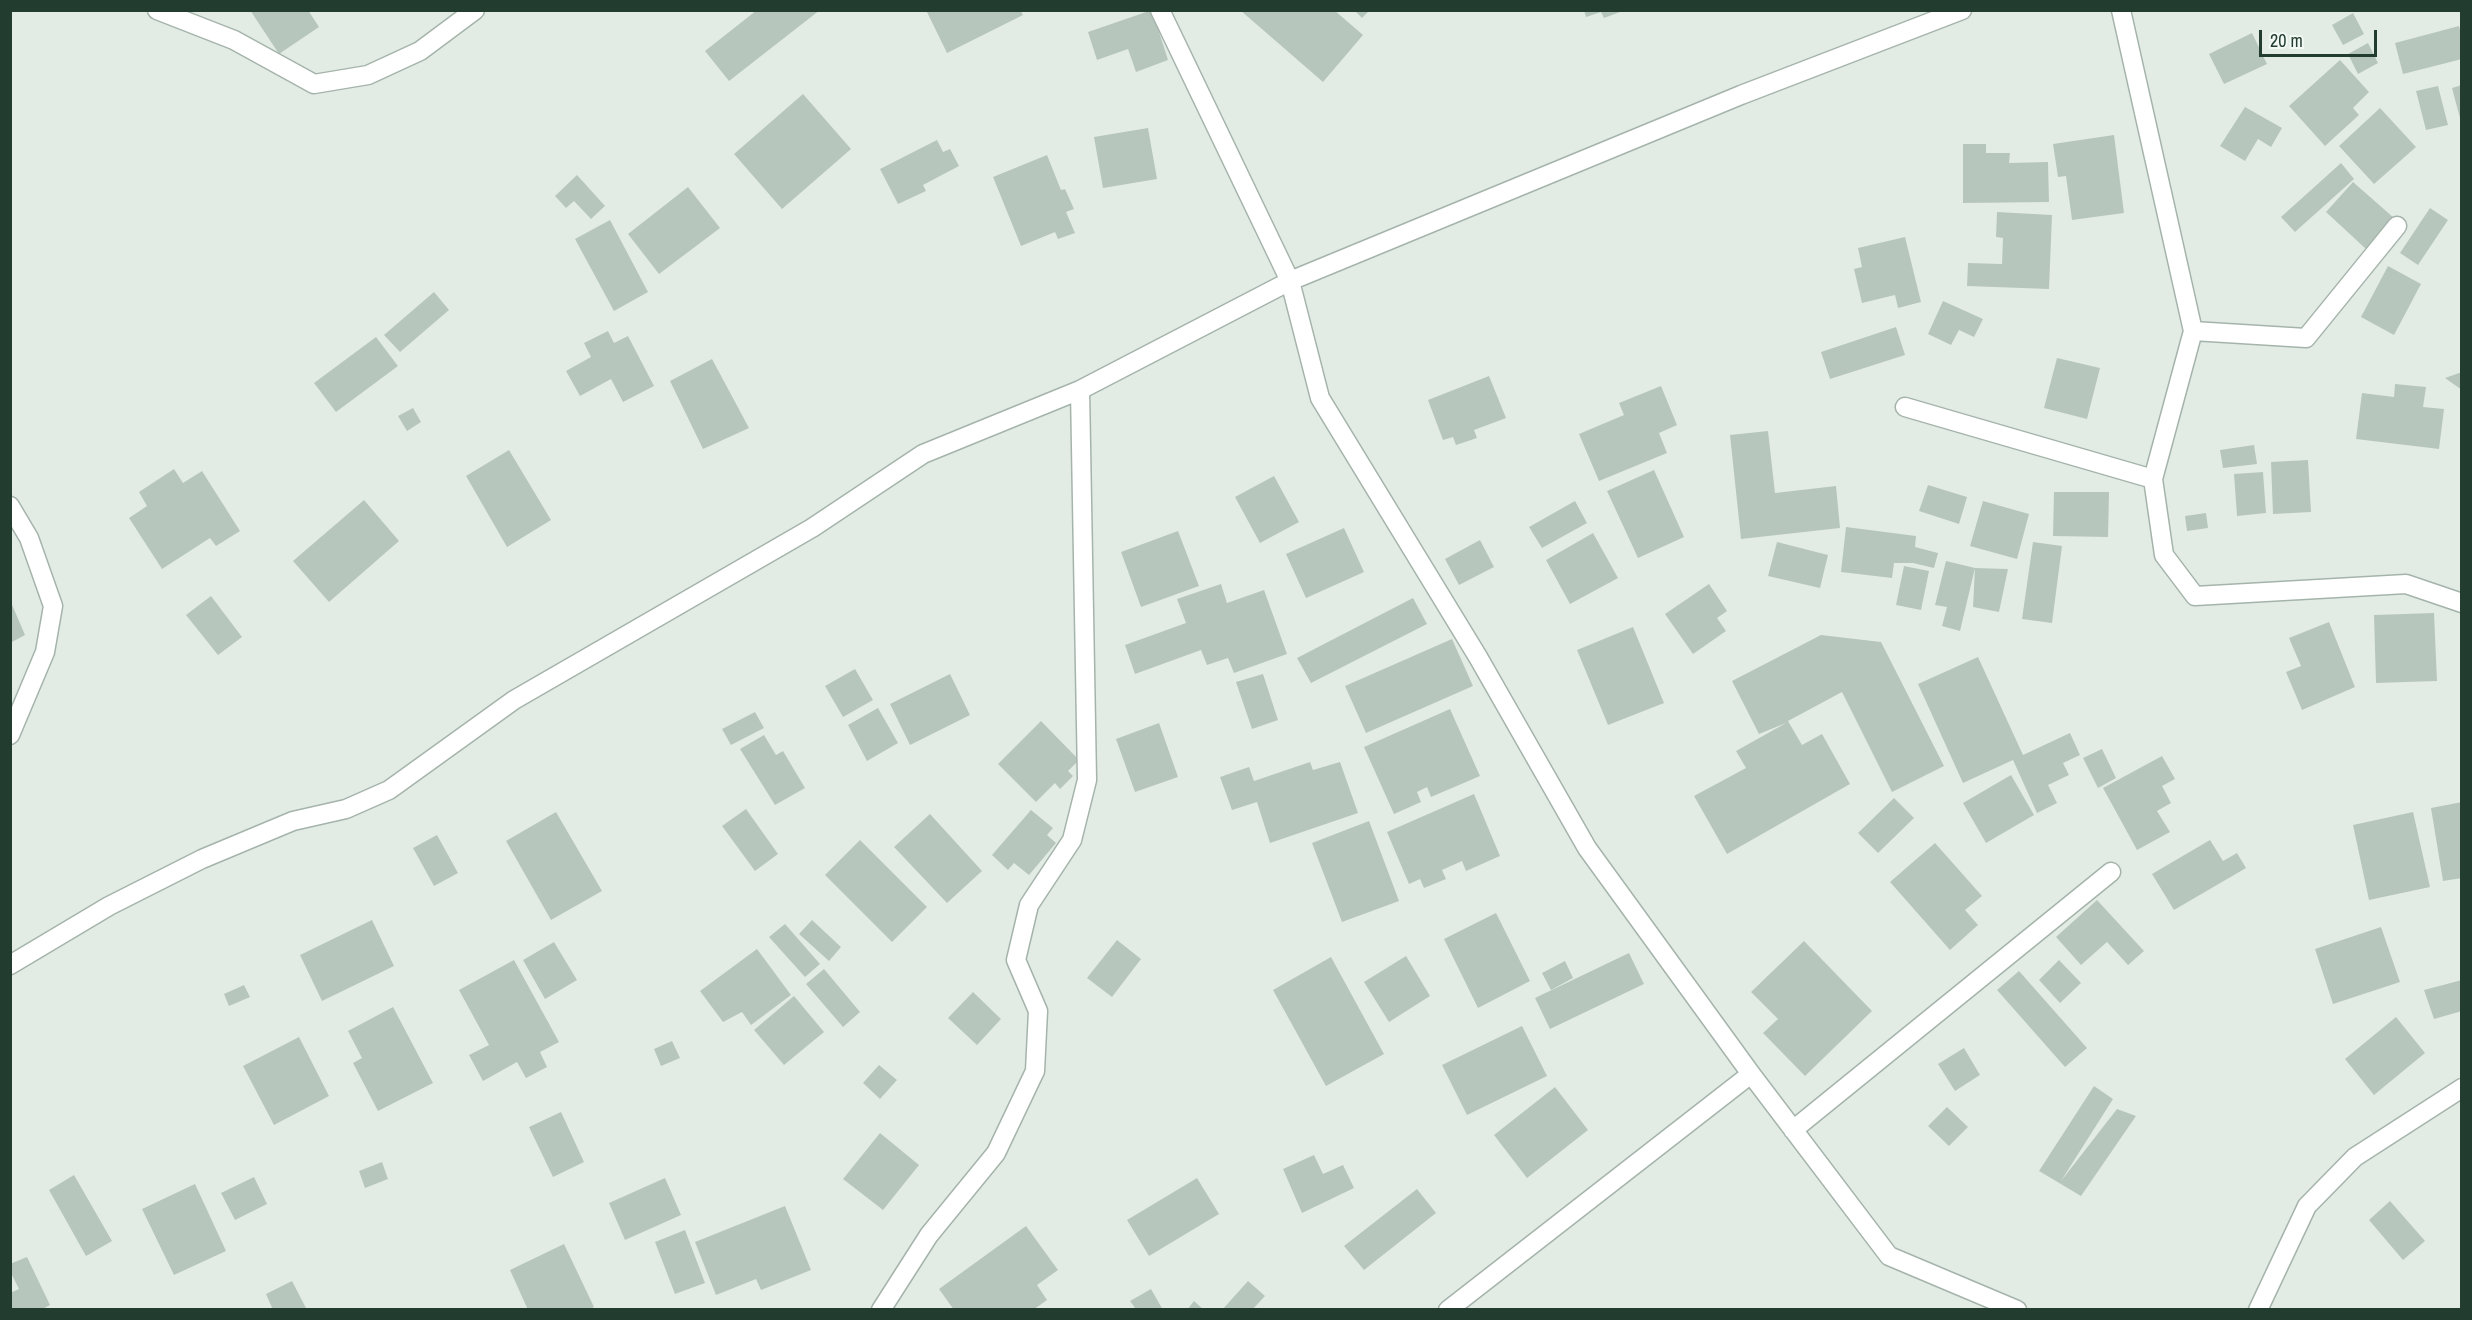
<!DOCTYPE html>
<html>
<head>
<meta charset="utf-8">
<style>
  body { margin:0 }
  #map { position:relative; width:2472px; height:1320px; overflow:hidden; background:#e2ece5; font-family:"Archivo Narrow",sans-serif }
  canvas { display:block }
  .frame { position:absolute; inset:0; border:12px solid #223c2f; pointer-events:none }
  .scale { position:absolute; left:2259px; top:30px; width:118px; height:27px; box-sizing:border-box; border:3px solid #223c2f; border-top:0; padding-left:8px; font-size:18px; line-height:21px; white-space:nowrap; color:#223c2f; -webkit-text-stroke:4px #f2f8f4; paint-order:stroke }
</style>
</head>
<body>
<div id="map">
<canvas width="2472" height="1320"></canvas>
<div class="frame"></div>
<div class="scale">20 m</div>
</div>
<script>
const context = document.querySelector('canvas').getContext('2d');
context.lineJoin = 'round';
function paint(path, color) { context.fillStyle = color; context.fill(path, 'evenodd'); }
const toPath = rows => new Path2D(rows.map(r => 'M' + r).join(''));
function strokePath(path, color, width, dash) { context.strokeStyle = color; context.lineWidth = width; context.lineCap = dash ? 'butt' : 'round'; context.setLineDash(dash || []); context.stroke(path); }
paint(toPath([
  [250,10,308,10,319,27,279,54],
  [757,10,820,10,729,81,705,51],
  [926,10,1020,10,1023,15,947,53],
  [1152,10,1168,60,1136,72,1128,49,1097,60,1088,32],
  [1240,10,1334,10,1363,35,1323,82],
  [1354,10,1370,10,1362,18],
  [1584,10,1623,10,1623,11,1604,18,1601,12,1586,17],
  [2353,13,2364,34,2343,45,2332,25],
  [2459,26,2462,37,2462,59,2403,74,2395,43],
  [2252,33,2267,64,2224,84,2209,54],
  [2368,43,2378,63,2358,74,2348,54],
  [2340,60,2369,92,2353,108,2359,115,2325,146,2289,106],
  [2462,85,2462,122,2461,122,2452,88],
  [2438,86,2448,125,2426,130,2416,91],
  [803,94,851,149,782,209,734,154],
  [2245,107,2282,128,2271,147,2258,139,2245,161,2220,146],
  [2380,108,2416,147,2374,184,2339,146],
  [1148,128,1157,179,1103,188,1094,137],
  [2114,135,2124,213,2072,220,2066,176,2058,177,2053,144],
  [937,140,943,152,950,149,959,166,923,185,926,191,898,204,880,169],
  [1963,144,1986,144,1986,153,2010,153,2009,163,2048,162,2049,202,1963,203],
  [1047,155,1061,190,1065,189,1074,209,1066,212,1075,233,1058,239,1055,232,1021,246,993,177],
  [2341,163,2354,179,2295,232,2281,217],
  [577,175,605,206,591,219,574,201,566,208,555,196],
  [2353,182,2394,218,2366,249,2326,212],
  [688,187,720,228,659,274,628,234],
  [2430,208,2448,220,2418,265,2400,253],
  [1997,212,2052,215,2049,289,1967,286,1968,263,2002,264,2003,238,1996,237],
  [610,220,648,292,614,311,575,239],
  [1905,237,1921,302,1898,308,1895,295,1862,303,1854,269,1862,267,1858,248],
  [2388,266,2421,284,2394,335,2361,317],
  [434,292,449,310,400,352,384,335],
  [1943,301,1983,319,1974,337,1959,330,1951,345,1928,334],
  [1896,327,1905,355,1830,379,1821,352],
  [608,331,614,343,628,336,654,386,623,402,611,379,580,396,566,371,591,357,584,343],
  [376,337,398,366,336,412,314,383],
  [2057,358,2100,368,2087,419,2044,408],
  [712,359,749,428,703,449,670,381],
  [2462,372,2462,390,2445,378],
  [1489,376,1506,418,1474,430,1477,438,1456,445,1453,437,1443,440,1428,400],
  [2395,384,2426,387,2423,407,2444,409,2439,449,2356,439,2362,393,2394,397],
  [1661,386,1677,425,1659,433,1667,453,1599,481,1579,434,1624,415,1619,403],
  [413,408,421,422,407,431,398,416],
  [1768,431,1775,493,1836,486,1840,528,1741,539,1730,435],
  [2254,445,2257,464,2223,468,2220,450],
  [509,450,551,520,507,547,466,476],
  [2308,460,2311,512,2273,514,2271,462],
  [174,469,183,483,202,471,240,531,216,546,210,538,162,569,129,518,147,506,139,492],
  [1654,470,1684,537,1638,558,1607,491],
  [2263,472,2266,513,2237,516,2234,474],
  [1274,476,1299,522,1260,543,1235,497],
  [1928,485,1967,497,1959,524,1919,511],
  [2054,492,2109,492,2108,537,2053,536],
  [364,500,399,541,329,602,293,561],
  [1575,501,1587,523,1542,548,1529,527],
  [1983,501,2029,514,2017,559,1970,546],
  [2206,513,2208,528,2187,531,2185,516],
  [1846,527,1916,536,1915,547,1938,553,1934,568,1913,563,1894,563,1892,578,1841,572],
  [1344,528,1364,572,1306,598,1286,554],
  [1178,531,1199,586,1141,607,1121,552],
  [1593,533,1618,578,1570,604,1546,560],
  [1480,540,1494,567,1459,585,1445,559],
  [1777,542,1828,555,1820,588,1768,576],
  [2033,542,2062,546,2052,623,2022,619],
  [1946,561,1975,568,1960,631,1942,626,1947,607,1935,605],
  [1904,566,1929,571,1921,610,1896,605],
  [1975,568,2008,569,1999,612,1973,607],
  [1221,584,1227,603,1264,590,1287,654,1234,673,1228,658,1207,665,1201,650,1135,674,1125,645,1186,623,1177,599],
  [1709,584,1727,611,1717,618,1726,631,1693,654,1665,614],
  [211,596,242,637,218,655,186,615],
  [1413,598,1427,624,1311,683,1297,658],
  [10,600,25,635,10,643],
  [2434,613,2437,681,2376,683,2374,615],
  [2329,622,2355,687,2302,710,2286,672,2301,666,2289,638],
  [1633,627,1664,703,1608,725,1577,650],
  [1821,635,1881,642,1944,766,1892,792,1842,692,1788,721,1802,745,1822,734,1850,784,1727,854,1694,796,1746,768,1736,751,1786,723,1759,734,1732,681],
  [1452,639,1473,686,1366,733,1345,686],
  [1978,657,2023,755,2070,733,2080,755,2063,763,2069,775,2048,785,2057,803,2037,813,2013,760,1963,783,1918,684],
  [855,669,873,700,843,717,825,686],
  [950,674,970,715,910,745,890,704],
  [1263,674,1278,720,1252,729,1236,682],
  [878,708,898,743,867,761,848,725],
  [1450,709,1480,776,1431,797,1427,787,1417,792,1421,802,1394,814,1364,747],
  [755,712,764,728,731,745,722,729],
  [1041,721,1079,760,1068,771,1073,776,1060,789,1055,783,1036,802,998,764],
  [1159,723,1178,777,1135,792,1116,739],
  [764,735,776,755,783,751,805,788,775,805,740,749],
  [2102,749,2116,778,2098,788,2083,758],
  [2162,756,2175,779,2162,786,2171,803,2157,811,2170,832,2137,850,2103,788],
  [1310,762,1313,770,1340,762,1358,813,1270,843,1257,802,1232,810,1220,777,1249,767,1254,781],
  [2011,775,2034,815,1986,843,1963,803],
  [1474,794,1500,856,1466,871,1462,861,1442,870,1446,879,1424,888,1420,879,1409,884,1387,832],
  [1894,798,1914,818,1878,853,1858,833],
  [2462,802,2462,878,2443,881,2431,808],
  [746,809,778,854,755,871,722,826],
  [1031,810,1053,828,1047,835,1056,843,1029,875,1014,863,1008,870,992,855],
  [556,812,602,891,551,920,506,841],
  [2413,812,2430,887,2369,900,2353,825],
  [930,814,982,871,947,903,894,847],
  [1369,821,1399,901,1342,922,1312,843],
  [437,835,458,873,434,886,413,848],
  [860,840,927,907,892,942,825,875],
  [2210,840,2223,861,2237,853,2246,868,2174,910,2152,874],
  [1935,843,1982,896,1965,910,1978,925,1950,950,1890,882],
  [2097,900,2144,951,2128,965,2107,942,2081,965,2056,937],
  [1496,913,1530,981,1478,1008,1444,939],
  [372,920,394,966,322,1001,300,955],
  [812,920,841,947,829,961,799,934],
  [785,924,820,964,805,977,769,937],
  [2381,927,2400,982,2333,1004,2315,949],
  [1117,940,1141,959,1112,997,1087,978],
  [1804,941,1872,1011,1805,1076,1763,1033,1778,1019,1751,992],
  [554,942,577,980,545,999,523,960],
  [757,949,791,995,751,1025,742,1012,723,1022,700,991],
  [1629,953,1644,984,1550,1029,1535,998],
  [1406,956,1430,996,1389,1022,1364,982],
  [1331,957,1384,1054,1326,1086,1273,990],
  [514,960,559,1042,540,1052,547,1067,526,1078,517,1062,483,1081,469,1055,489,1045,459,990],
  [2059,960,2081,983,2060,1003,2039,980],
  [1565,961,1573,978,1551,990,1542,973],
  [824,969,860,1012,843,1027,806,984],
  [2019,971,2087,1048,2065,1067,1997,990],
  [2462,980,2462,1011,2434,1019,2424,990],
  [244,985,250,997,229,1006,224,994],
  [973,992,1001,1019,977,1045,948,1018],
  [794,996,824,1032,784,1065,754,1030],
  [393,1007,433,1083,378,1111,353,1063,362,1058,348,1031],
  [2396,1017,2425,1053,2374,1095,2345,1059],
  [1522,1026,1547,1076,1467,1115,1442,1065],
  [299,1037,329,1096,274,1125,243,1066],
  [672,1041,680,1058,661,1066,654,1049],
  [1964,1048,1980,1075,1955,1091,1938,1064],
  [879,1065,897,1080,880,1099,863,1083],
  [2094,1086,2113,1099,2061,1181,2117,1109,2136,1116,2081,1196,2039,1171],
  [1555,1087,1588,1130,1527,1178,1494,1135],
  [1947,1107,1968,1127,1949,1146,1928,1126],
  [561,1112,584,1162,553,1177,529,1127],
  [880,1133,919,1165,883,1210,843,1179],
  [1314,1155,1323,1174,1343,1165,1354,1188,1302,1213,1283,1169],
  [382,1162,388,1179,365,1188,359,1171],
  [74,1175,112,1241,86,1256,49,1190],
  [254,1177,267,1204,235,1220,221,1193],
  [665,1178,681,1215,625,1240,609,1203],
  [1197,1178,1219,1214,1149,1256,1127,1220],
  [195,1184,226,1251,174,1275,142,1209],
  [1417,1189,1436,1213,1364,1270,1344,1246],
  [2390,1201,2425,1241,2403,1260,2369,1220],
  [785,1206,811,1270,761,1290,756,1279,716,1295,695,1242],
  [1026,1226,1058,1270,1037,1285,1047,1300,1033,1310,954,1310,939,1289],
  [685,1230,705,1283,675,1294,655,1242],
  [564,1244,594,1307,589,1310,528,1310,510,1270],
  [27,1257,50,1305,41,1310,11,1310,10,1293,19,1289,10,1271,10,1264],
  [292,1281,307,1310,273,1310,266,1294],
  [1248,1281,1265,1296,1252,1310,1222,1310],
  [1151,1289,1163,1310,1133,1310,1135,1308,1130,1301],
  [1194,1301,1204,1310,1187,1310]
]), '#b7c6bd');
const street = toPath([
  [157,10,234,40,314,84,368,75,420,51,475,10],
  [1160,10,1290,281,1320,398,1478,657,1587,848,1751,1074,1889,1256,2017,1310],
  [2121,10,2193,331,2153,479],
  [2193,331,2306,338,2397,226],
  [1905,407,2153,479,2164,555,2195,596,2406,584,2462,603],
  [10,506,29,538,53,606,45,652,10,735],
  [10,965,109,906,202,859,293,821,346,809,389,790,514,700,812,528,923,454,1080,390,1290,281,1741,95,1962,10],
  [1793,1130,2111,872],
  [881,1310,929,1235,996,1153,1035,1071,1038,1011,1016,960,1029,905,1072,840,1087,780,1080,390],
  [1448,1310,1751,1074],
  [2258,1310,2307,1206,2355,1157,2462,1088]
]);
strokePath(street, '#a5b4ab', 21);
strokePath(street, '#fff', 18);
</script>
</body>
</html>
